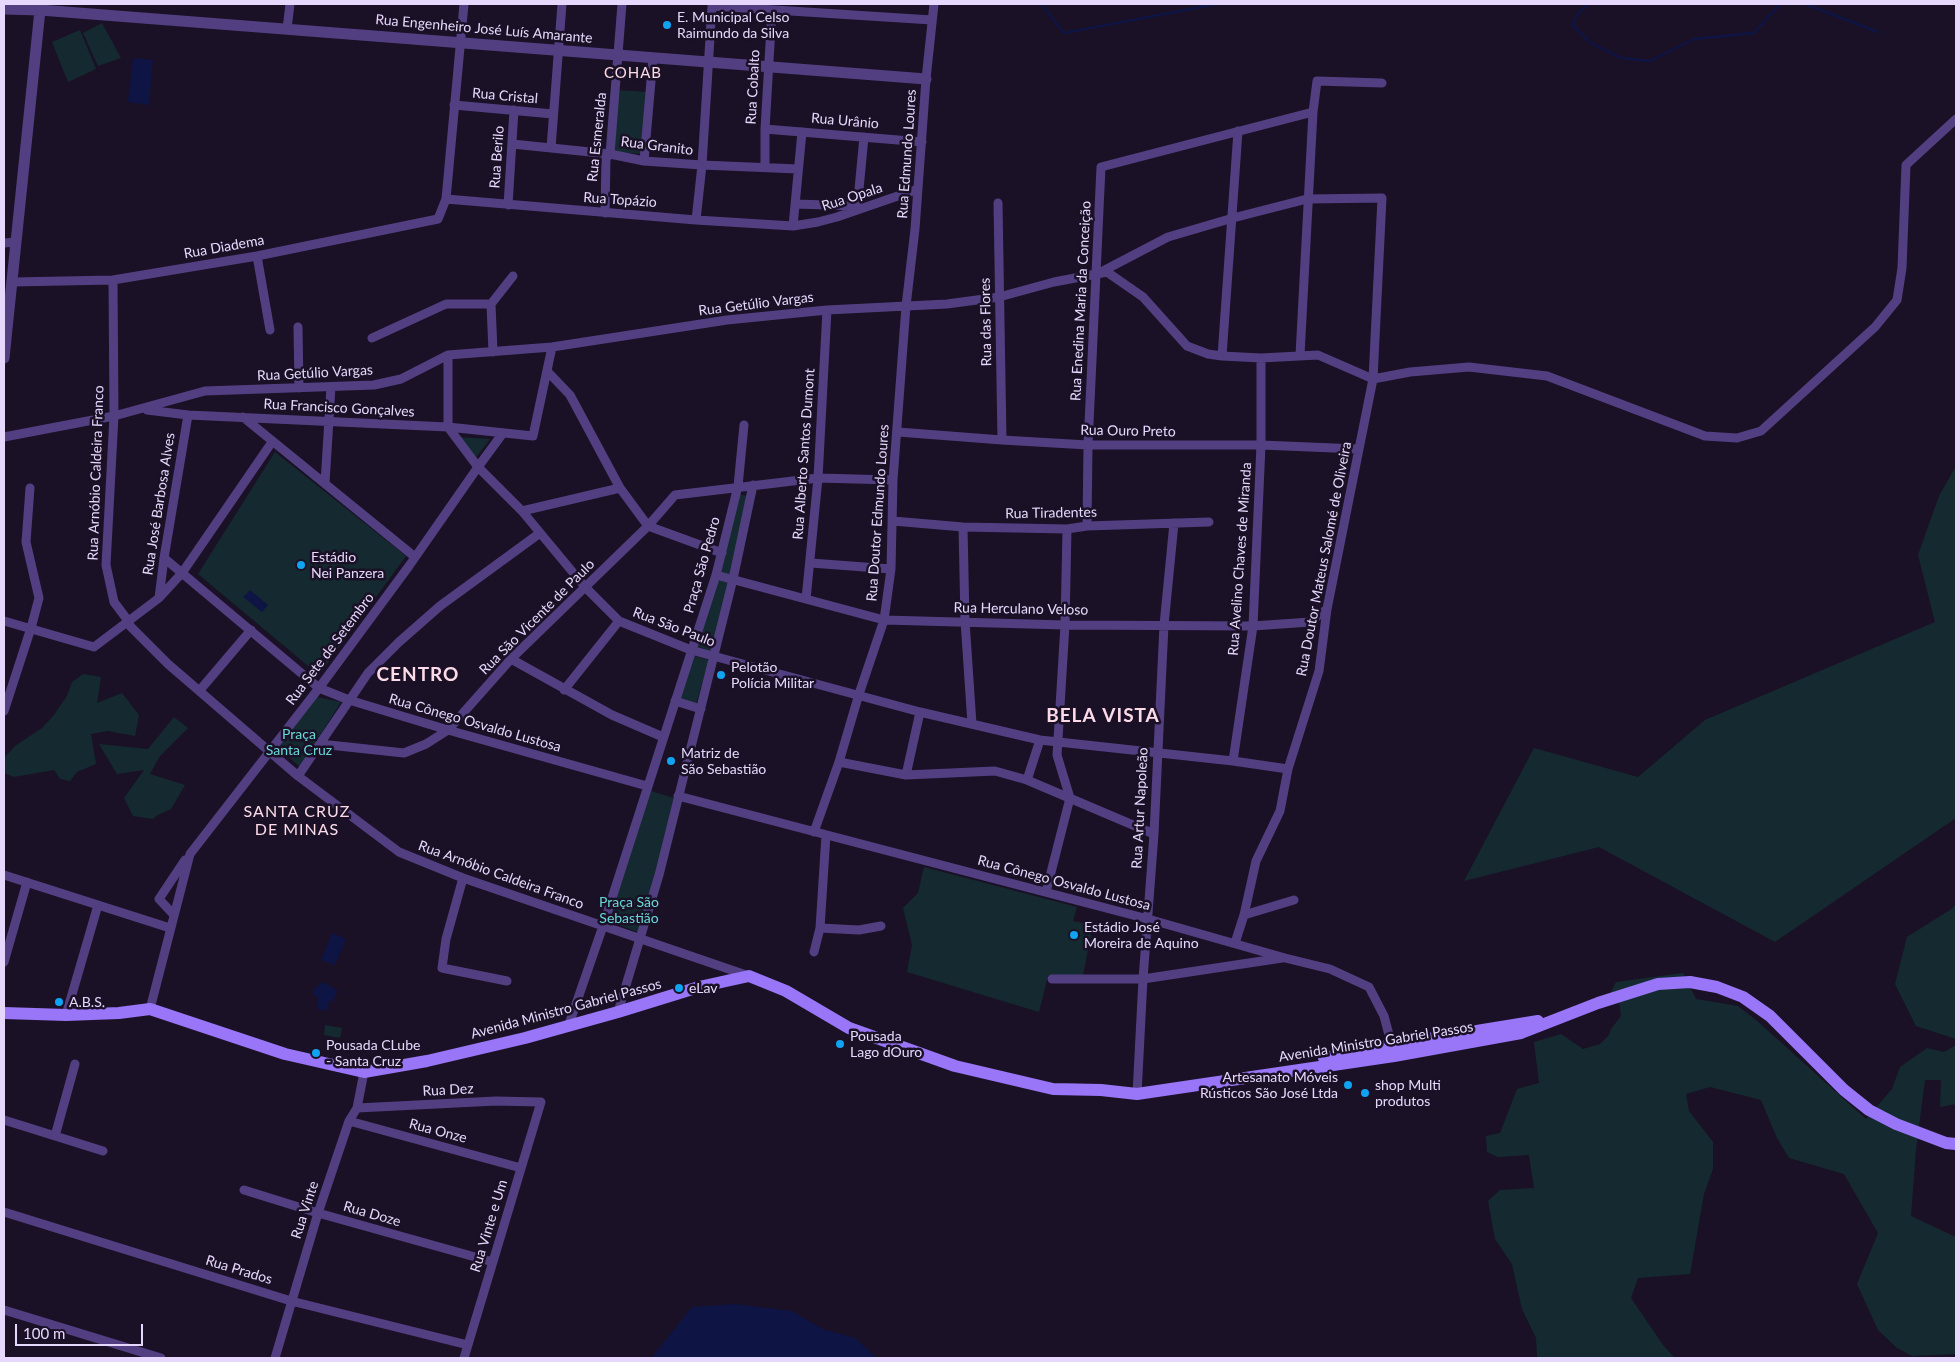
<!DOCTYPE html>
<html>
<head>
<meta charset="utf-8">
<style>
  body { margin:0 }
  #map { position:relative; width:1960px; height:1362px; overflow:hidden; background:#1a1126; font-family:Lato,sans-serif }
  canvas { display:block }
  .frame { position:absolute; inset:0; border:5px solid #e6d8fd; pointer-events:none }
  .scale { position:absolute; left:15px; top:1324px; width:128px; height:22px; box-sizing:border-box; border:2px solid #e6d8fd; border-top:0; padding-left:6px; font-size:15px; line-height:18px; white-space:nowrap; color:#e6d8fd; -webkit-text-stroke:4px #1a1126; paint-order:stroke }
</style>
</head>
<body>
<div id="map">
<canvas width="1960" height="1362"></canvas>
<div class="frame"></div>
<div class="scale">100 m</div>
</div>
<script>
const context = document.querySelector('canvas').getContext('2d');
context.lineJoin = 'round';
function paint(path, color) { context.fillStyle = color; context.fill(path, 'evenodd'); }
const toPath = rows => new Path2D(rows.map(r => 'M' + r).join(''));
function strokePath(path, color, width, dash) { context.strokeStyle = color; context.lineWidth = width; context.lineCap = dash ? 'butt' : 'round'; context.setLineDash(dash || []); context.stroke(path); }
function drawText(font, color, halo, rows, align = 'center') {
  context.font = font + ' Lato,sans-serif'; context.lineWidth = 5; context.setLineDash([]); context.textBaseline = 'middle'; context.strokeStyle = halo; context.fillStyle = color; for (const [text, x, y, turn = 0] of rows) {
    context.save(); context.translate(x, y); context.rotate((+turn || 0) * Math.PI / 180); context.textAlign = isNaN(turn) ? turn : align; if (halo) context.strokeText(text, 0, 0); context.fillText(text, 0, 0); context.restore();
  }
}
paint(toPath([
  [102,23,121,58,98,66,83,33],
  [80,30,96,69,68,82,52,42],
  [617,90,647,92,643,154,613,152],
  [457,437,490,439,475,459],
  [275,452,406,556,319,675,198,574],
  [1956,466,1956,818,1775,942,1599,847,1464,881,1534,748,1638,777,1705,720,1935,622,1918,555,1939,496],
  [738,494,748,496,730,576,718,572],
  [716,579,729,583,711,651,696,646],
  [694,656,709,660,696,704,679,698],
  [83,674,101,677,97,703,122,693,139,715,135,736,108,731,91,734,96,764,77,772,70,781,60,779,54,770,14,777,4,773,4,758,15,746,42,728,54,715,67,696,72,682],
  [317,697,341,702,300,767,276,746],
  [174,717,188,728,160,756,150,774,185,785,171,809,156,816,153,819,133,816,124,798,144,770,117,774,99,744,148,749],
  [651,791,674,798,640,933,609,921],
  [924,867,1077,907,1073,921,1093,925,1083,975,1048,976,1039,1012,907,972,912,945,903,908,918,893],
  [1956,903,1956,1039,1916,1026,1895,984,1907,937,1953,908],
  [1683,973,1696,999,1738,1006,1756,1020,1866,1119,1892,1089,1900,1067,1927,1048,1944,1052,1956,1045,1956,1104,1940,1107,1941,1080,1925,1080,1916,1150,1911,1216,1956,1237,1956,1354,1912,1356,1897,1348,1878,1330,1857,1284,1878,1233,1844,1174,1789,1158,1777,1138,1761,1100,1710,1087,1686,1094,1689,1111,1713,1142,1713,1169,1704,1194,1690,1274,1638,1278,1631,1298,1663,1345,1675,1358,1537,1358,1536,1338,1522,1309,1512,1264,1495,1239,1488,1201,1500,1190,1534,1188,1529,1155,1498,1157,1487,1152,1486,1136,1500,1133,1517,1089,1539,1083,1534,1042,1561,1034,1583,1049,1600,1044,1609,1035,1611,1029,1621,1016,1618,994,1608,998,1616,982],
  [325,1025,342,1028,340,1038,324,1035]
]), '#142a30');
paint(toPath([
  [133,58,153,60,149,105,128,102],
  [250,590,268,605,262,612,243,597],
  [332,933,346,939,335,965,321,960],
  [322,982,330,986,337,990,337,992,333,1001,329,1001,328,1011,317,1009,318,998,314,995,313,990],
  [735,1304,792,1311,823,1329,855,1338,877,1358,651,1358,692,1307]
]), '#0e1443');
strokePath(toPath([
  [1041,4,1064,33,1217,4],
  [1589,4,1579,12,1572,25,1591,43,1621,58,1650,61,1694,39,1754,33,1780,4],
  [1805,4,1878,32]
]), '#0e1443', 2.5);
strokePath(toPath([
  [287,29,290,4],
  [454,105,553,114],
  [765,129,922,142],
  [512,144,610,154,644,161,702,165,798,169],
  [551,148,562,4],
  [644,161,653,58],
  [765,167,765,129,772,10],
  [446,199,696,220,793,226,818,222,837,217,918,189],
  [998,203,1002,440],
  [796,204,858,206],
  [508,205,514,110],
  [857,210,864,137],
  [605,213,606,158,610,154,622,4],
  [696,220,702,165,712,6,932,20],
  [793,226,802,132],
  [4,243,16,242],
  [257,256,270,330],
  [1101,272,1168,237,1233,218,1307,199,1382,198,1373,379,1327,609,1319,671,1288,769,1280,811,1256,861,1244,915,1235,943],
  [113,280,114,416,106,565,114,602,129,622,130,626,168,664,298,776,399,852,463,878,749,976],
  [13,282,113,280,257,256,438,219,446,199,464,4],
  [491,304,513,276],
  [298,327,299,388],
  [372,338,446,304,491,304,493,352],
  [448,355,448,427,478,467,522,511,585,587,619,621,691,650,920,712,1040,740,1233,761,1288,769],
  [1300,355,1313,112],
  [1222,356,1238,131],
  [547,371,570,395,620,488,648,526,722,553],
  [1373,379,1410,372,1469,367,1547,376,1705,436,1737,438,1761,431,1875,327,1897,300,1902,268,1906,165,1956,119],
  [147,410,188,415,448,427,533,436,552,347],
  [243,417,415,557],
  [898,432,1002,440,1088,445,1261,445,1358,449],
  [4,437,114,416,205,391,374,385,401,379,448,355,552,347,727,320,827,310,947,304,999,297,1054,282,1107,272,1143,297,1187,346,1208,354,1222,356,1261,358,1318,355,1373,379],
  [325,483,331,387],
  [522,511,620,488],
  [893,521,963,527,1067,529,1087,526,1209,522],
  [1087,526,1088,445,1101,167,1313,112,1317,81,1382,83],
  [963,527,965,621,972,724],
  [164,558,319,688,349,700,448,730,647,786],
  [811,563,891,569],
  [716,575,884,620,1065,625,1253,626,1310,622,1327,609],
  [159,598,164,558,188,415],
  [806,599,818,478,827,310],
  [4,621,94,647,159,598,182,573,272,442],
  [511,659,612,715,663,737],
  [200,690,251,630],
  [564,690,619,621],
  [675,701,701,709],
  [4,711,31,628,39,598,26,542,30,488],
  [320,744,404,753,426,744,448,730,511,659,648,526,675,495,818,478,893,480],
  [1233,761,1253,626,1261,445,1261,358],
  [839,762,906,775,995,771,1027,780,1154,834],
  [906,775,920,712],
  [298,776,368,673,399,642,440,606,540,533],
  [1027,780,1040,740],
  [678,796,1148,919,1285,958,1330,969,1369,987,1384,1016,1393,1050],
  [814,832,839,762,859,694,884,620,891,569,893,480,906,306,915,229,926,79,934,4],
  [4,875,170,928],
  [463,878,446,939,442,968,507,981],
  [1046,892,1070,798,1057,755,1065,625,1067,529],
  [174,915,159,899,185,860],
  [1244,915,1294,900],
  [820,928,859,930,881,926],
  [814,952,820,928,826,835],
  [4,962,27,882],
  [1052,979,1143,979,1282,958],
  [150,1009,190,854,319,688,409,566,478,467,503,433],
  [618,1012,659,875,733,579,753,485],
  [66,1015,98,905],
  [568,1027,603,926,716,575,738,486,744,425],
  [1137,1094,1143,979,1154,834,1164,625,1174,523],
  [357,1108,496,1101,541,1102,464,1358],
  [4,1120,103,1151],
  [349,1121,521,1168],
  [55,1136,75,1064],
  [244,1190,318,1213,493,1262],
  [4,1212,291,1301,468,1345],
  [4,1310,161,1358],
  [275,1358,318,1213,349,1121,357,1108,364,1072]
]), '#523f82', 9);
strokePath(toPath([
  [4,9,40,10,926,79],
  [4,358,40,10]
]), '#523f82', 11);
strokePath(toPath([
  [4,1013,66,1015,119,1013,150,1009,285,1054,364,1072,427,1061,525,1038,618,1012,699,987,749,976,786,991,849,1028,955,1066,1053,1089,1101,1090,1137,1094,1394,1056,1521,1033,1598,1003,1658,984,1690,982,1717,987,1743,997,1770,1016,1844,1090,1869,1110,1896,1124,1946,1143,1956,1144],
  [1324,1058,1391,1045,1538,1021]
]), '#9975f7', 12);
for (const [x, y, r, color] of [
  [667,25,5,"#10a3f1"],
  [301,565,5,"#10a3f1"],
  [721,675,5,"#10a3f1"],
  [671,761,5,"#10a3f1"],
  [1074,935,5,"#10a3f1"],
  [679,988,5,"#10a3f1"],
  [59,1002,5,"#10a3f1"],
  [840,1044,5,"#10a3f1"],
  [316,1053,5,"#10a3f1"],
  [1348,1085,5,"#10a3f1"],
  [1365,1093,5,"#10a3f1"]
]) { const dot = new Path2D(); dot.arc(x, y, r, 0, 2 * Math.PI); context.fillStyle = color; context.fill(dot); strokePath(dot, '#1a1126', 2); }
drawText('14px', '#e6d8fd', '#1a1126', [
  ["E. Municipal Celso",677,17],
  ["Raimundo da Silva",677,33],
  ["Estádio",311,557],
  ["Nei Panzera",311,573],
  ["Pelotão",731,667],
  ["Polícia Militar",731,683],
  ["Matriz de",681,753],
  ["São Sebastião",681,769],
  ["Estádio José",1084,927],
  ["Moreira de Aquino",1084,943],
  ["eLav",689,988],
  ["A.B.S.",69,1002],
  ["Pousada",850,1036],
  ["Lago dOuro",850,1052],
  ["Pousada CLube",326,1045],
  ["- Santa Cruz",326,1061],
  ["Artesanato Móveis",1338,1077,"right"],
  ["Rústicos São José Ltda",1338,1093,"right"],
  ["shop Multi",1375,1085],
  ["produtos",1375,1101]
], 'left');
drawText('14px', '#e6d8fd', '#1a1126', [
  ["Rua Engenheiro José Luís Amarante",484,29,5],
  ["Rua Cobalto",753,87,-87],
  ["Rua Cristal",505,96,5],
  ["Rua Urânio",845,121,5],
  ["Rua Esmeralda",597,137,-84],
  ["Rua Granito",657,146,7],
  ["Rua Edmundo Loures",907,154,-86],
  ["Rua Berilo",497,157,-86],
  ["Rua Opala",852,197,-18],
  ["Rua Topázio",620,200,4],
  ["Rua Diadema",224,247,-10],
  ["Rua Enedina Maria da Conceição",1081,301,-87],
  ["Rua Getúlio Vargas",756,304,-7],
  ["Rua das Flores",986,322,-91],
  ["Rua Getúlio Vargas",315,373,-3],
  ["Rua Francisco Gonçalves",339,408,3],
  ["Rua Ouro Preto",1128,431,1],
  ["Rua Alberto Santos Dumont",804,454,-86],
  ["Rua Arnóbio Caldeira Franco",96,473,-88],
  ["Rua José Barbosa Alves",159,504,-81],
  ["Rua Doutor Edmundo Loures",878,513,-86],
  ["Rua Tiradentes",1051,513,-1],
  ["Rua Avelino Chaves de Miranda",1240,559,-86],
  ["Rua Doutor Mateus Salomé de Oliveira",1324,559,-79],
  ["Praça São Pedro",702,565,-74],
  ["Rua Herculano Veloso",1021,609,1],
  ["Rua São Vicente de Paulo",537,617,-45],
  ["Rua São Paulo",674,627,21],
  ["Rua Sete de Setembro",330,649,-53],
  ["Rua Cônego Osvaldo Lustosa",475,723,16],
  ["Rua Artur Napoleão",1140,808,-87],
  ["Rua Arnóbio Caldeira Franco",501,875,20],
  ["Rua Cônego Osvaldo Lustosa",1064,883,15],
  ["Avenida Ministro Gabriel Passos",566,1009,-15],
  ["Avenida Ministro Gabriel Passos",1376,1042,-9],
  ["Rua Dez",448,1090,-3],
  ["Rua Onze",438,1131,15],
  ["Rua Vinte",305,1210,-72],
  ["Rua Doze",372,1214,16],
  ["Rua Vinte e Um",489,1226,-73],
  ["Rua Prados",239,1270,17]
]);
drawText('14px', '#68d9d9', '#1a1126', [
  ["Praça",299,734],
  ["Santa Cruz",299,750],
  ["Praça São",629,902],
  ["Sebastião",629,918]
]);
context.letterSpacing = '1px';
drawText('15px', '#fddae8', '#1a1126', [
  ["COHAB",633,73]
]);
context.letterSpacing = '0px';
context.letterSpacing = '1px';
drawText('16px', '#fddae8', '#1a1126', [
  ["SANTA CRUZ",297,812],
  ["DE MINAS",297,830]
]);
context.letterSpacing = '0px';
context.letterSpacing = '1px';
drawText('bold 19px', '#fddae8', '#1a1126', [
  ["CENTRO",418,675],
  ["BELA VISTA",1103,716]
]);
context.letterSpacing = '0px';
</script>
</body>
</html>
